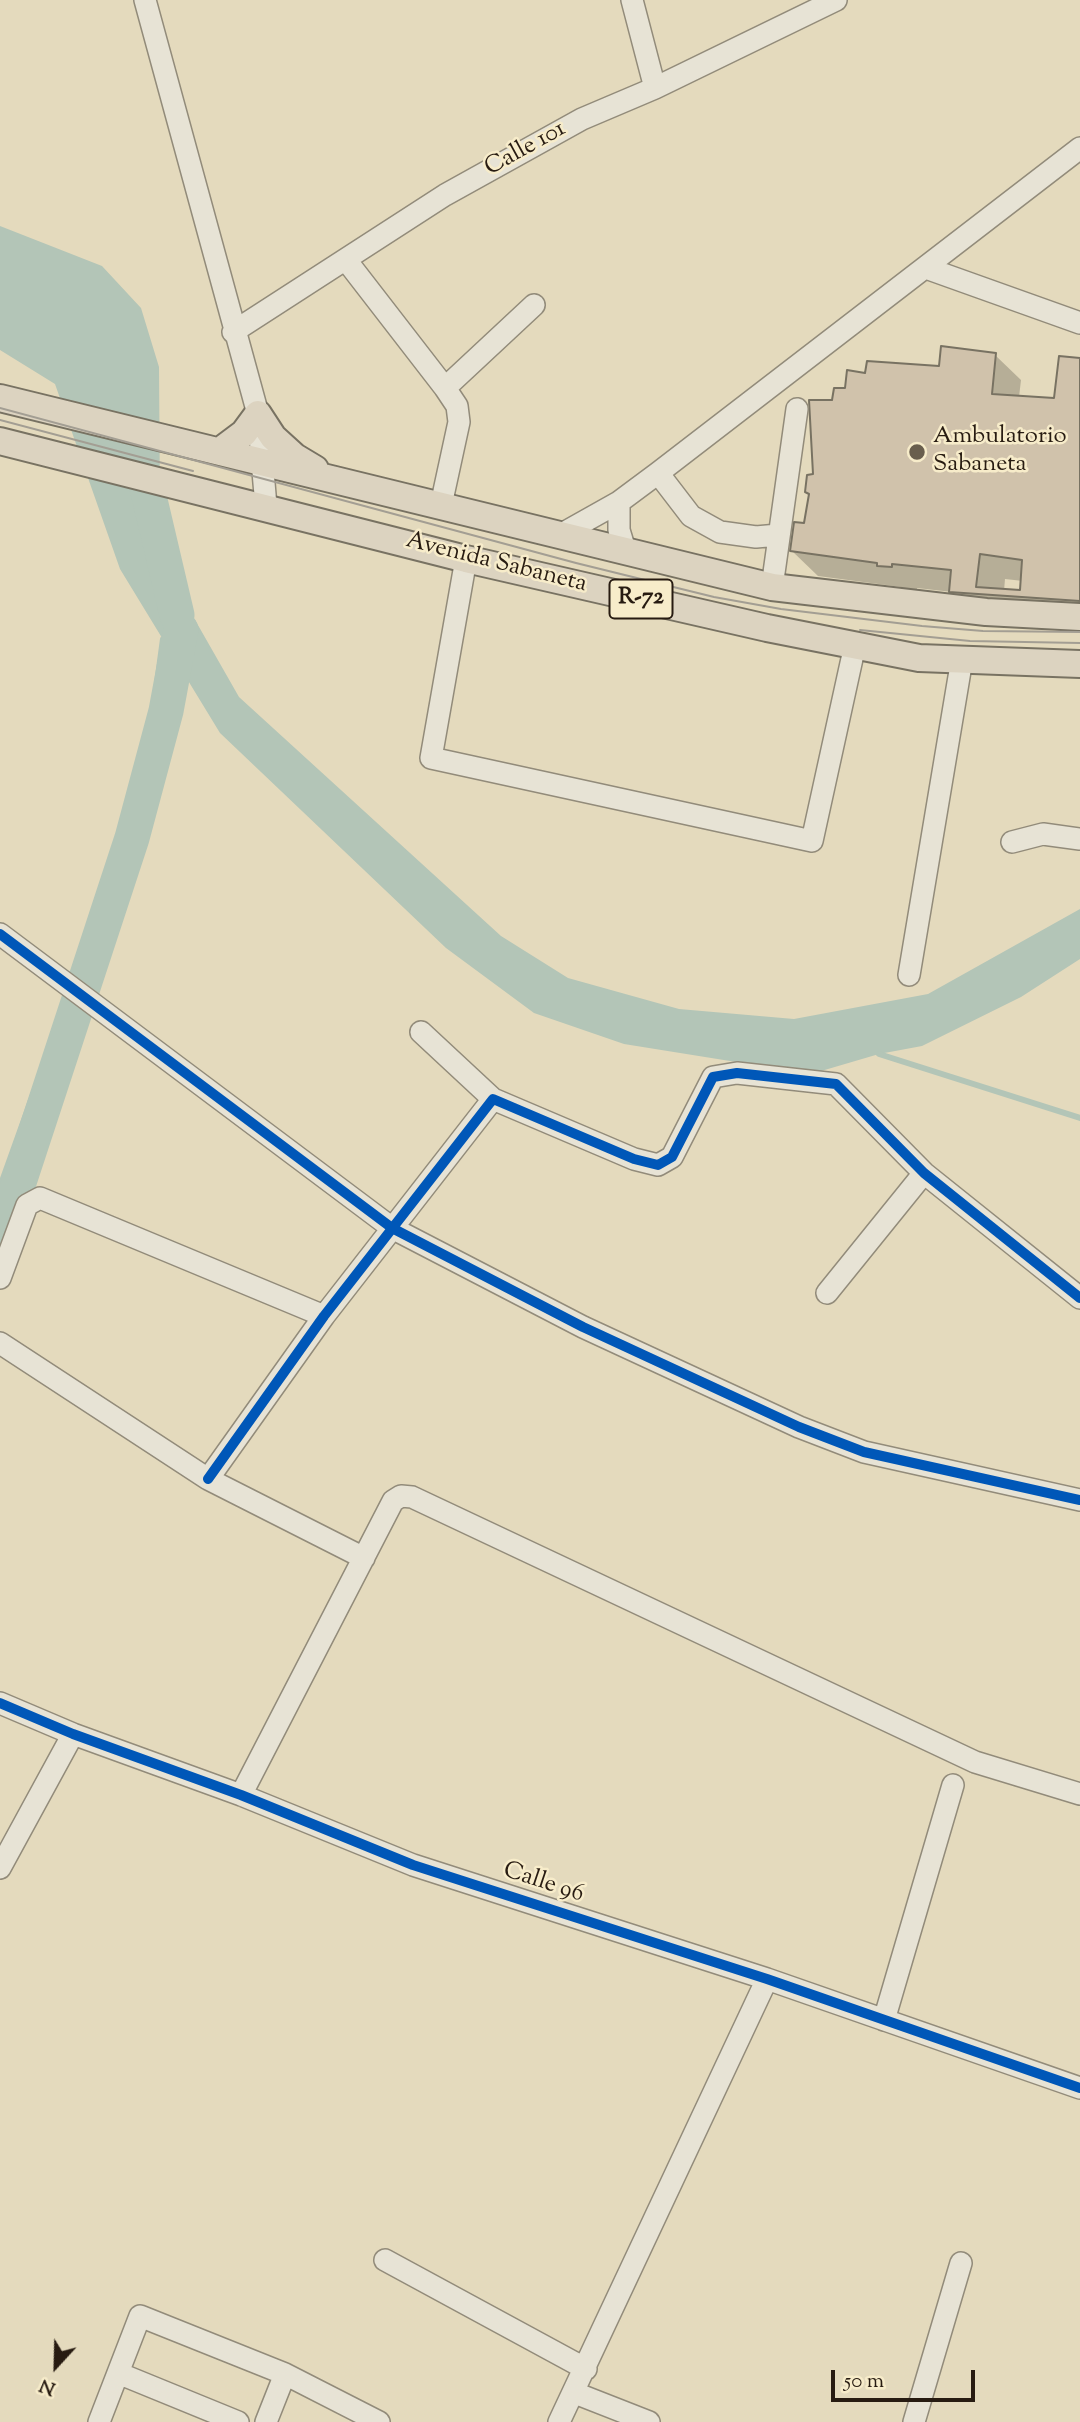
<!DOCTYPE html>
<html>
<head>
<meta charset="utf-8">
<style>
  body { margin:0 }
  #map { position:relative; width:1080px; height:2422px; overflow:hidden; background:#e4dabd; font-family:"Sorts Mill Goudy",serif }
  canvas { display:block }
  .north { position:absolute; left:21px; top:2331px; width:70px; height:70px; -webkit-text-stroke:5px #f7ecca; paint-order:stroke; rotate:202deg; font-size:19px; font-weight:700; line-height:28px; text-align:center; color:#271b11 }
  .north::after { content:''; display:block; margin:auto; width:24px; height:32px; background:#271b11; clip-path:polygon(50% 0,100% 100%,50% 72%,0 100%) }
  .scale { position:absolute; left:831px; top:2370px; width:144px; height:32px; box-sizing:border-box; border:4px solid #271b11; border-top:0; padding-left:9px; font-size:21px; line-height:24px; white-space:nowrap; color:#271b11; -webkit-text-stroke:5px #f7ecca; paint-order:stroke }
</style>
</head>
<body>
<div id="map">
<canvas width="1080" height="2422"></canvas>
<div class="north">N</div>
<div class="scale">50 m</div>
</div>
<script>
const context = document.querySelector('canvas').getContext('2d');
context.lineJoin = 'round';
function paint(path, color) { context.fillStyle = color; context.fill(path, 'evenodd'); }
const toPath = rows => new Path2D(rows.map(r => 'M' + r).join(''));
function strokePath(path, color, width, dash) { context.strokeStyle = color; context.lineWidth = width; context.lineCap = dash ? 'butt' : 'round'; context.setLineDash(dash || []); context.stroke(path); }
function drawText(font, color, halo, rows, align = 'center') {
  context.font = font + ' "Sorts Mill Goudy",serif'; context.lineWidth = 5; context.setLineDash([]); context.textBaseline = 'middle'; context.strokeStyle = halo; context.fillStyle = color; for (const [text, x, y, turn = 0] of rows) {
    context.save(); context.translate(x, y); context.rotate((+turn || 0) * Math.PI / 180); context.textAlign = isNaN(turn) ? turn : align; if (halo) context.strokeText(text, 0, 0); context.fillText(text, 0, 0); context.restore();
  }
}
paint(toPath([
  [0,226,102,266,141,308,159,367,160,506,154,548,239,697,501,936,568,978,679,1009,794,1019,928,994,1080,909,1080,959,1021,997,922,1046,879,1054,811,1074,624,1044,534,1013,446,948,220,733,120,569,55,384,0,350]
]), '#b3c5b7');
paint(toPath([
  [995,355,1021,380,1019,397,1055,400,1080,360,1080,624,976,617,952,592,917,588,917,592,904,591,901,587,818,576,792,551,805,525,810,495,807,492,815,475,834,402,867,375,941,368],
  [1005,579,1023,581,1022,592,1004,591]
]), '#0003');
strokePath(toPath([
  [879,1054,1080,1118],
  [0,1187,72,986,148,750,163,639]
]), '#b3c5b7', 6);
strokePath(toPath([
  [146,483,177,615],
  [0,1240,132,838,166,711,181,630]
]), '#b3c5b7', 35);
const building = toPath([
  [941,346,996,353,992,394,1054,398,1059,356,1080,358,1080,601,949,592,951,570,892,564,892,567,877,566,877,563,790,551,794,522,804,523,809,494,805,492,807,475,813,474,809,400,832,400,834,388,845,388,847,370,865,373,867,361,939,366,941,346],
  [980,554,1022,560,1020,590,976,587,980,554]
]);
paint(building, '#d0c2ab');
strokePath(building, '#787262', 2);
const minor = toPath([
  [145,0,258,414,266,506],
  [632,0,655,88],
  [346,260,445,388,534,305],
  [926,268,1080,323],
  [233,332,445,195,582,119,655,88,836,0],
  [658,473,691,516,720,532,756,537,778,535],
  [619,502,619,530,625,550],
  [441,505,459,422,457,406,445,388],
  [562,534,619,502,658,473,1080,148],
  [466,559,431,758,812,841,855,645],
  [772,587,797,409],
  [1012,842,1043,834,1080,839],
  [0,934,392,1228,583,1327,799,1427,864,1452,1080,1500],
  [909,975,962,659],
  [421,1032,493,1099],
  [0,1278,27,1205,40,1198,324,1316],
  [827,1293,924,1173],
  [0,1343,208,1479,364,1558],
  [208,1479,324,1316,493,1099,634,1159,658,1165,672,1157,713,1077,737,1073,836,1084,924,1173,1080,1298],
  [0,1703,73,1734,241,1795,413,1865,767,1979,1080,2088],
  [241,1795,393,1501,401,1496,412,1497,975,1762,1080,1794],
  [0,1868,73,1734],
  [884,2020,953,1785],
  [385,2260,586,2369],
  [118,2373,238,2422],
  [575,2393,649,2422],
  [99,2422,140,2316,285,2374,379,2422],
  [266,2422,285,2374],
  [559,2422,767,1979],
  [914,2422,961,2263]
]);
const major = toPath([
  [0,398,772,587,986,612,1080,617],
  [0,441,466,559,767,628,919,658,1080,664],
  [220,451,244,433,258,414,273,437,295,457,315,469]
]);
strokePath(minor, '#928b7a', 24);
strokePath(major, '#787262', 30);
strokePath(minor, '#e7e3d5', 21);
strokePath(major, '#dcd3c0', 26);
strokePath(toPath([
  [0,408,576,563,714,597,781,609,922,626,983,631,1080,632],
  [0,420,193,471],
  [860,630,970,641,1080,643]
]), '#a39e93', 2);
strokePath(toPath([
  [0,934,392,1228,583,1327,799,1427,864,1452,1080,1500],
  [208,1479,324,1316,493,1099,634,1159,658,1165,672,1157,713,1077,737,1073,836,1084,924,1173,1080,1298],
  [0,1703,73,1734,241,1795,413,1865,767,1979,1080,2088]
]), '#0057b8', 10);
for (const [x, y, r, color] of [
  [917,452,9,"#695e4d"]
]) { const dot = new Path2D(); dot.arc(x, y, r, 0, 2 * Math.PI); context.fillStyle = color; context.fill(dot); strokePath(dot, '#f7ecca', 2.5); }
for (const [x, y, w] of [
  [641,599,63]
]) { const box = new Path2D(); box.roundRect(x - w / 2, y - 19.5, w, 39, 5); context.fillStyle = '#f7ecca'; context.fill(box); strokePath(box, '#271b11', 2); }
drawText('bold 23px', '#271b11', null, [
  ["R-72",641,599]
]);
drawText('24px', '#271b11', '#f7ecca', [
  ["Calle 101",526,150,-29],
  ["Avenida Sabaneta",496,564,14],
  ["Calle 96",543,1884,18]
]);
drawText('24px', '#271b11', '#f7ecca', [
  ["Ambulatorio",933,438],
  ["Sabaneta",933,466]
], 'left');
</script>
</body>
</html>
